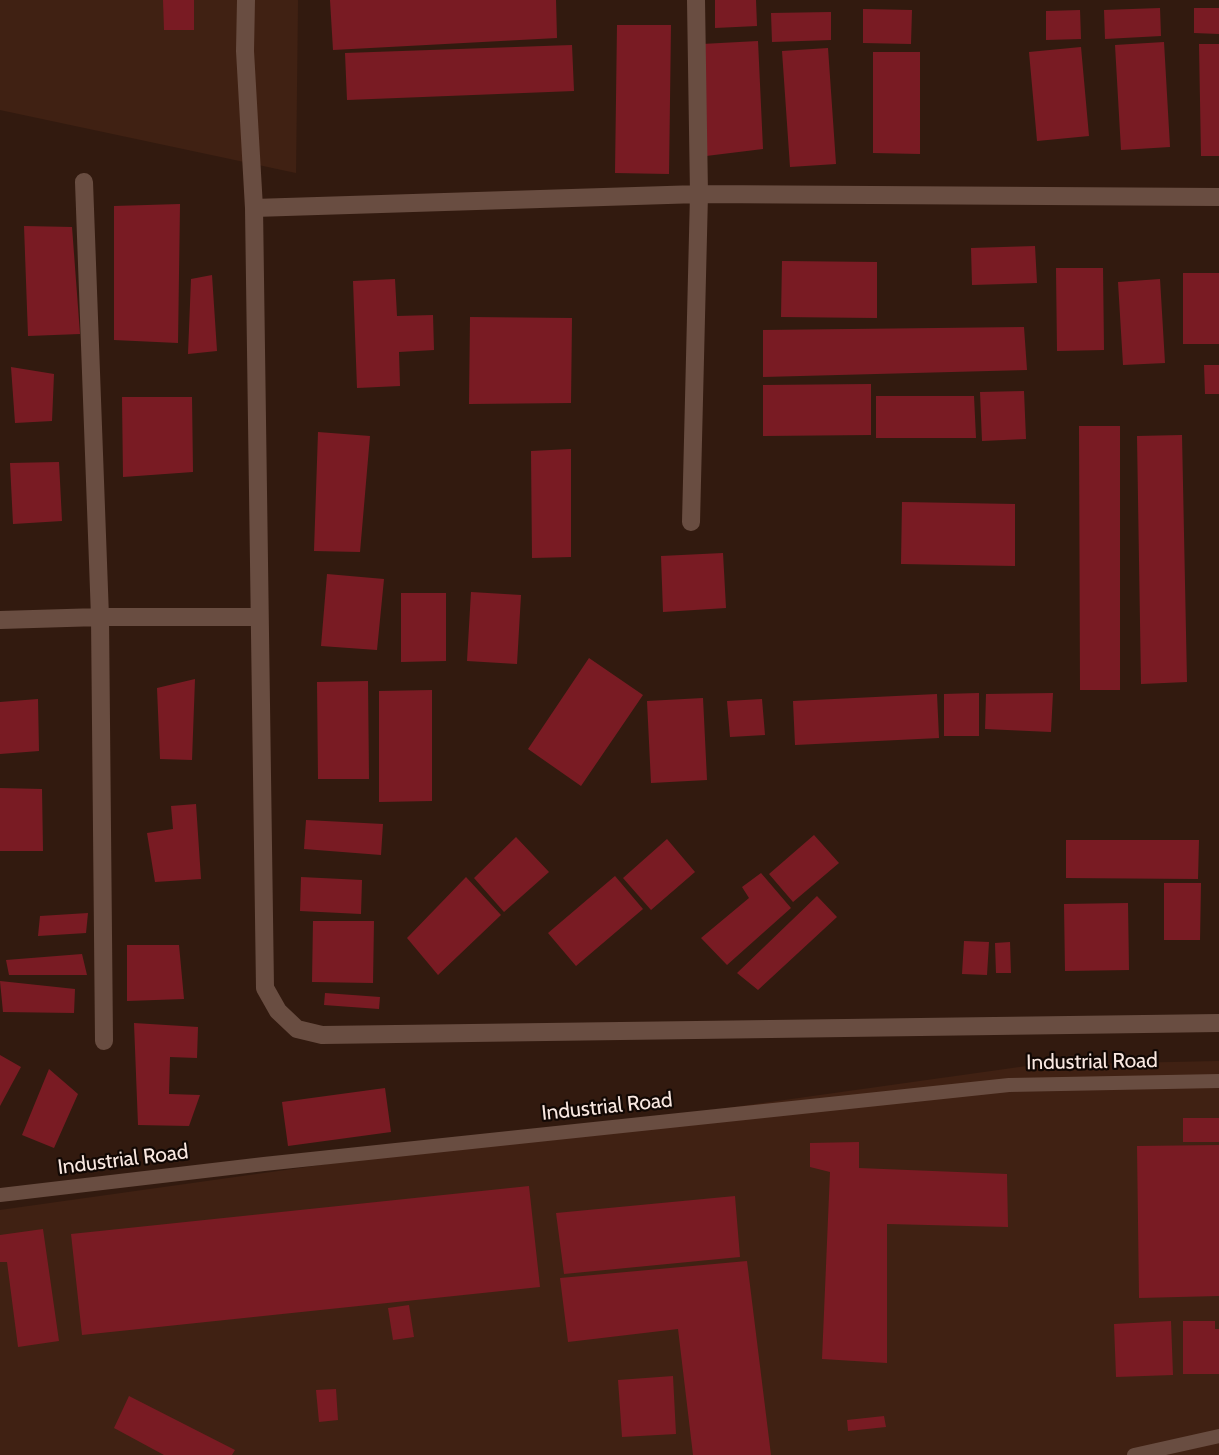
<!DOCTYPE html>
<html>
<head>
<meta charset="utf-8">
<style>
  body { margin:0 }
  canvas { display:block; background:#321a0f }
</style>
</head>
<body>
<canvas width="1219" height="1455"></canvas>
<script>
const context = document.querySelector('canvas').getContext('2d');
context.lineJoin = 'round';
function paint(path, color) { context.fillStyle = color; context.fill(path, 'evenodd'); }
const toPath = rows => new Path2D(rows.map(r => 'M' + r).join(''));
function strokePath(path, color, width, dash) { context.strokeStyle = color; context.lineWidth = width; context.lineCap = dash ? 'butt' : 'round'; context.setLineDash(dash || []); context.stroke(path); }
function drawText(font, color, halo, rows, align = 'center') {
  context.font = font + ' Cabin,sans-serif'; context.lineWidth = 4.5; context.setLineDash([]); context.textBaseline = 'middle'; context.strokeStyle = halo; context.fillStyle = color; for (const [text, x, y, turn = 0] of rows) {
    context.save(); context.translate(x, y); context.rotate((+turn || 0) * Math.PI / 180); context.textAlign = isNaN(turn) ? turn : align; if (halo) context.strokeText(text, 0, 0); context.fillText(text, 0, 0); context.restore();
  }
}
paint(toPath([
  [0,0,298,0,296,173,0,110],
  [1219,1061,1219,1455,0,1455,0,1210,1034,1065]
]), '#402113');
paint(toPath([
  [163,0,194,0,194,30,164,30],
  [330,0,556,0,557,38,333,50],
  [715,0,756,0,757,26,715,28],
  [1160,8,1161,36,1105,39,1104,10],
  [1194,8,1219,8,1219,34,1194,33],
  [863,9,912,10,911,44,863,43],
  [1080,10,1081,39,1046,40,1046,11],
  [831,12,831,40,772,42,771,13],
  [617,25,671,25,669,174,615,173],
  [758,41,763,149,706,156,702,44],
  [1164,42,1170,147,1121,150,1115,45],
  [1199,44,1219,44,1219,156,1201,156],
  [572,45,574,91,347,100,345,53],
  [1081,47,1089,136,1037,141,1029,52],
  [828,48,836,164,790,167,782,51],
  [873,52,920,52,920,154,873,153],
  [180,204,178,343,114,340,114,206],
  [24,226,72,227,80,334,28,336],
  [1035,246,1037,283,972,285,971,248],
  [782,261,877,262,877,318,781,317],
  [1056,268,1103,268,1104,350,1057,351],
  [1183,273,1219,273,1219,344,1183,344],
  [212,275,217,351,188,354,191,279],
  [395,279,397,316,433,315,434,350,399,352,400,386,357,388,353,281],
  [1160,279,1165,363,1123,365,1118,282],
  [470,317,572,318,571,403,469,404],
  [1024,327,1027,370,763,377,763,330],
  [1204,365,1219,365,1219,394,1205,394],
  [11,367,54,374,52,421,15,423],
  [871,384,871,435,763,436,763,385],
  [1024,391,1026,439,982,441,980,392],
  [876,396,974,396,976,438,876,438],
  [122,397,192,397,193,472,123,477],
  [1079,426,1120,426,1120,690,1080,690],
  [318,432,370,436,360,552,314,551],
  [1182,435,1187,682,1141,684,1137,436],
  [571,449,571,557,532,558,531,451],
  [59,462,62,521,13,524,10,463],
  [902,502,1015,504,1015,566,901,564],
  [723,553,726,608,663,612,661,556],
  [327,574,384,579,377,650,321,646],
  [471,592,521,595,517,664,467,661],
  [401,593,446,593,446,661,401,662],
  [589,658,643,695,581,786,528,749],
  [195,679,192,760,160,759,157,688],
  [368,681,369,779,318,779,317,682],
  [432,690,432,801,379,802,379,691],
  [979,693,979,736,944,736,944,694],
  [1053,693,1051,732,985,729,986,694],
  [937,694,939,738,795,745,793,701],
  [703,698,707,780,651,783,647,701],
  [38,699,39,751,0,754,0,702],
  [762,699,765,735,730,737,727,701],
  [0,788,42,789,43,851,0,851],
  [196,804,201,879,155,882,147,833,173,829,171,806],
  [306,820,383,824,381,855,304,849],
  [814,835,839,863,793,902,769,874],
  [516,837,549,872,504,912,474,878],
  [667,839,695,872,651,910,623,878],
  [1066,840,1199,840,1198,879,1066,878],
  [761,873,791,908,727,965,701,938,749,898,742,887],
  [615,876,643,909,576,966,548,933],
  [301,877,362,880,361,914,300,911],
  [466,877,501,915,438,975,407,938],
  [1164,883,1201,883,1200,940,1164,940],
  [817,896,837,917,758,990,737,973],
  [1128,903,1129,970,1065,971,1064,904],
  [88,913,86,933,38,936,40,916],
  [313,921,374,921,373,983,312,982],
  [964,941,989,942,987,975,962,974],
  [1010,942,1011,973,996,973,995,943],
  [127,945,179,945,184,999,127,1001],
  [82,954,87,975,9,975,6,960],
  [0,981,75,989,74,1013,3,1012],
  [325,993,380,997,379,1009,324,1005],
  [134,1023,198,1027,197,1058,170,1057,169,1094,200,1095,189,1126,138,1125],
  [0,1055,21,1067,0,1106],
  [49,1069,78,1094,54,1148,22,1135],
  [385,1088,391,1132,288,1146,282,1102],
  [1183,1118,1219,1118,1219,1142,1183,1142],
  [859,1142,859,1168,1007,1174,1008,1227,887,1224,887,1363,822,1359,830,1172,810,1167,810,1143],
  [1219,1145,1219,1296,1139,1298,1137,1146],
  [529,1186,540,1287,82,1335,71,1234],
  [735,1196,740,1257,564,1274,556,1213],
  [43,1229,59,1341,18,1347,7,1262,0,1262,0,1235],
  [747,1261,771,1455,693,1455,678,1329,568,1342,560,1278],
  [409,1305,414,1337,393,1340,388,1308],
  [1171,1321,1173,1375,1116,1377,1114,1324],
  [1183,1321,1215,1321,1215,1329,1219,1329,1219,1374,1183,1374],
  [673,1376,676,1434,622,1437,618,1380],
  [336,1389,338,1420,319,1422,316,1390],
  [129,1396,235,1450,232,1455,164,1455,114,1428],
  [884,1416,886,1427,848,1431,847,1420]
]), '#791b23');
strokePath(toPath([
  [0,1195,264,1164,1009,1085,1219,1081],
  [1134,1455,1219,1436]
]), '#694d41', 14);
strokePath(toPath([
  [246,0,245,51,254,208,265,988,278,1011,297,1029,322,1035,1219,1023],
  [84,182,100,617,104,1041],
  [254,208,699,194,1219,197],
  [691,522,699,194,696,0],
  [0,620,100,617,258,617]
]), '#694d41', 18);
drawText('21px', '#f9e8e1', '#120804', [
  ["Industrial Road",1092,1062,-1],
  ["Industrial Road",607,1107,-6],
  ["Industrial Road",123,1160,-7]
]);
</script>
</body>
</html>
